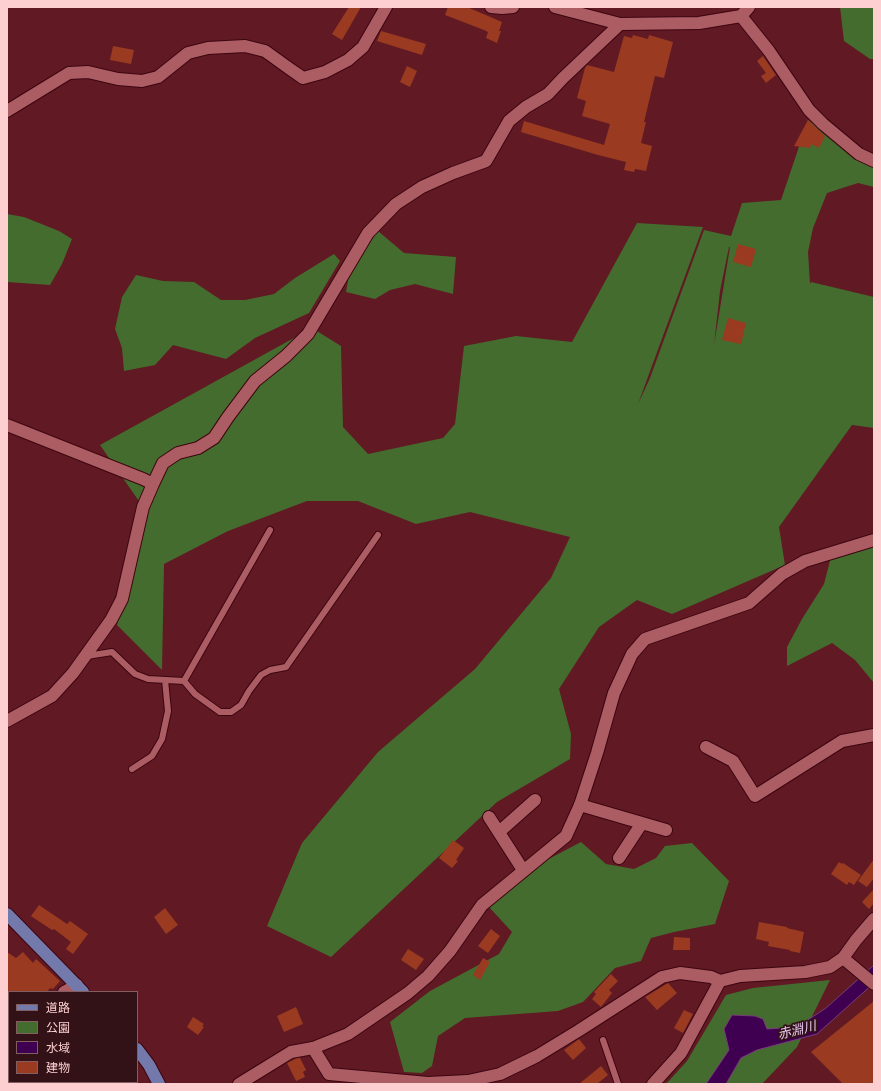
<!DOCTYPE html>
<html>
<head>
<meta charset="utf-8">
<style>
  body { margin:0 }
  #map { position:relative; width:881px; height:1091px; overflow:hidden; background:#611924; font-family:"Times New Roman","Noto Sans JP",serif }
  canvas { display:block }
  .frame { position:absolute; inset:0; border:8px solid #fdcfd1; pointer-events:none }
  .legend { position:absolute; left:8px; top:991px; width:130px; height:92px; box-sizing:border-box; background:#321216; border:1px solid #835e61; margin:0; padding:5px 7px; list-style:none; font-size:12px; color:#fdcfd1 }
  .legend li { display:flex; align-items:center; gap:8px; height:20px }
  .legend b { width:20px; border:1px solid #835e61 }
</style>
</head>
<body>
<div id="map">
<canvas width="881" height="1091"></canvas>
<div class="frame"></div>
<ul class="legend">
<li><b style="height:5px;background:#7479ab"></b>道路</li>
<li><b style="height:11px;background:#446c2e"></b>公園</li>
<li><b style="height:11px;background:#3f0052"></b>水域</li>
<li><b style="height:11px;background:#9a3b21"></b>建物</li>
</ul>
</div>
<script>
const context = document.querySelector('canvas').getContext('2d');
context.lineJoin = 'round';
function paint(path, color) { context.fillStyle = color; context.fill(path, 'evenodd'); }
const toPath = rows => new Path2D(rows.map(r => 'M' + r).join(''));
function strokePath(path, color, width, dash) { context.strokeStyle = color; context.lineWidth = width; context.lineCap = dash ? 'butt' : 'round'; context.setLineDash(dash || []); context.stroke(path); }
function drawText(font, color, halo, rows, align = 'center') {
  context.font = font + ' "Times New Roman","Noto Sans JP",serif'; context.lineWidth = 3.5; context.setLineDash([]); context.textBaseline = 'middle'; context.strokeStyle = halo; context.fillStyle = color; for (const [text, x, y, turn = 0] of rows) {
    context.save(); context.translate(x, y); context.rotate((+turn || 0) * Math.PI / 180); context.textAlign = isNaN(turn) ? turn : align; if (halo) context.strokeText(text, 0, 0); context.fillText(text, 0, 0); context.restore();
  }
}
paint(toPath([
  [840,7,874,7,874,59,870,59,844,41],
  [808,120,874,166,874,187,858,183,827,193,813,228,808,252,810,284,811,282,874,297,874,428,852,425,779,527,785,565,672,614,637,600,599,627,559,689,571,734,570,759,497,802,331,957,267,926,302,843,378,752,475,669,551,578,570,537,470,512,416,524,358,501,307,501,228,531,164,564,162,670,117,625,143,507,100,445,312,328,341,346,343,427,368,454,443,438,455,424,464,346,516,336,572,342,637,223,703,227,638,404,650,378,704,230,731,236,742,203,781,200],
  [729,247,730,247,714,345,720,291],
  [7,214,24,217,59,231,72,239,62,264,50,285,7,282],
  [378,231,404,253,456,257,453,294,415,284,390,290,375,299,346,292,350,269],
  [334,254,340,261,309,313,255,338,226,359,173,345,155,365,124,371,122,348,115,329,122,297,136,275,163,281,194,282,221,300,245,300,274,294,295,278],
  [874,541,874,683,855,660,832,643,787,666,787,647,802,619,824,584,831,557],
  [581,842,606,864,634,869,656,858,665,846,692,843,729,881,715,924,674,932,651,938,641,961,615,968,583,1002,558,1011,465,1018,438,1036,432,1066,422,1073,404,1072,390,1022,430,991,499,954,512,932,489,907,543,862],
  [830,980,797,1047,762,1084,666,1084,687,1061,726,995,753,988]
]), '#446c2e');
const water = toPath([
  [874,965,874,983,817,1034,757,1050,741,1058,726,1084,706,1084,729,1050,724,1029,732,1015,755,1016,763,1019,767,1029,797,1027,826,1008,874,965]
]);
paint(water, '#3f0052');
strokePath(water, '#783e78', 1);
paint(toPath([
  [349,7,361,7,342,40,332,34],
  [448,7,467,7,502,22,499,31,501,31,497,43,486,38,488,32,484,30,445,15],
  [381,31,426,44,422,55,377,41],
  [633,35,648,39,649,35,673,42,664,78,655,76,644,122,646,122,641,143,652,146,646,171,635,169,634,172,624,170,626,162,598,155,521,132,524,121,604,145,610,124,582,116,586,101,577,98,585,68,587,65,614,72,624,36,632,38],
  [113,46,134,50,131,64,110,60],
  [763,56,776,75,766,83,761,76,766,73,757,61],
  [407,66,417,71,410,87,400,82],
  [808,120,825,136,819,148,811,144,810,148,794,146],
  [738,244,756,249,751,267,733,262],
  [728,318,746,323,741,344,722,340],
  [453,840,464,848,456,860,458,861,452,868,439,858],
  [874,859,874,878,867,887,858,881],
  [839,862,842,864,843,863,861,875,854,885,849,882,847,885,831,874],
  [874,889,874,903,869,909,862,902],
  [39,905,67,924,70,921,88,934,73,954,66,949,71,942,54,929,52,930,31,916],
  [165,908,178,925,166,934,154,917],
  [759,922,787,927,787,928,804,932,800,953,790,951,790,950,768,946,769,942,756,939],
  [491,929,500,936,488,953,478,946],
  [674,937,690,938,690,950,673,950],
  [408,949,424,959,416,970,401,960],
  [7,952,16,958,23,952,33,963,36,959,60,981,53,989,50,988,47,992,7,992],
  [483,958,490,962,480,980,473,975],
  [611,974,618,981,609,990,612,993,601,1007,592,999,596,994,594,992],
  [668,983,677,993,657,1010,645,997],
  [874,1001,874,1084,843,1084,811,1052],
  [296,1007,303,1024,284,1032,277,1016],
  [684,1010,693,1014,683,1033,674,1028],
  [193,1017,204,1024,202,1026,204,1027,198,1035,187,1027],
  [579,1039,586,1048,573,1060,564,1050],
  [297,1058,300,1058,306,1070,303,1072,305,1077,296,1081,287,1063],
  [601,1066,608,1075,597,1084,579,1084]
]), '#9a3b21');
const service = toPath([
  [87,656,112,652,135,674,148,679,184,681,195,694,220,712,231,712,241,705,249,691,261,675,270,670,286,667,378,535],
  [184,681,270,530],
  [132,769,152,756,162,739,168,711,165,680],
  [603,1040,618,1084]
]);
const minor = toPath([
  [491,7,502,8,513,7],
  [555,7,620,24,699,23,741,16,749,7],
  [741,16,769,51,809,110,823,124,859,154,874,161],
  [7,111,69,73,88,72,118,79,142,81,158,77,188,53,208,48,245,46,265,51,290,69,303,78,325,72,348,60,363,47,386,7],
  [7,425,143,479,153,484,143,507,122,599,111,620,73,673,52,696,7,721],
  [153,484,163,463,178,453,198,448,214,438,228,417,255,381,286,356,308,334,368,233,396,204,422,187,453,173,486,161,509,121,526,107,548,94,563,78,620,24],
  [706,747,733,761,755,796,842,741,874,735],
  [580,805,666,830],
  [489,817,523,870],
  [499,832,535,800],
  [619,858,642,823],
  [843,958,874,984],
  [64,992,77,985],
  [7,1027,9,1025],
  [313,1048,329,1074,428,1083,468,1081,500,1074,537,1056,578,1031,662,977,680,973,711,977,720,981,740,976,805,972,830,967,843,958,856,940,874,919],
  [653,1084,681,1053,720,981]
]);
const tertiary = toPath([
  [239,1084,291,1052,313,1048,348,1034,408,993,428,976,450,951,482,905,566,836,580,805,597,753,614,693,632,654,645,639,749,603,782,574,805,561,874,540]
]);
const primary = toPath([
  [7,914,83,992],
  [137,1049,149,1065,159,1084]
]);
strokePath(service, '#3c0610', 8);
strokePath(minor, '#3c0610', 14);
strokePath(tertiary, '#3c0610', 14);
strokePath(primary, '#3c0610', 14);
strokePath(service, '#ac5d63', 6);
strokePath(minor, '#ac5d63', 12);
strokePath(tertiary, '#ac5d63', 12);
strokePath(primary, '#7479ab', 12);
drawText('italic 13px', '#e8cbf5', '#321216', [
  ["赤淵川",797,1031,-14]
]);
</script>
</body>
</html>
